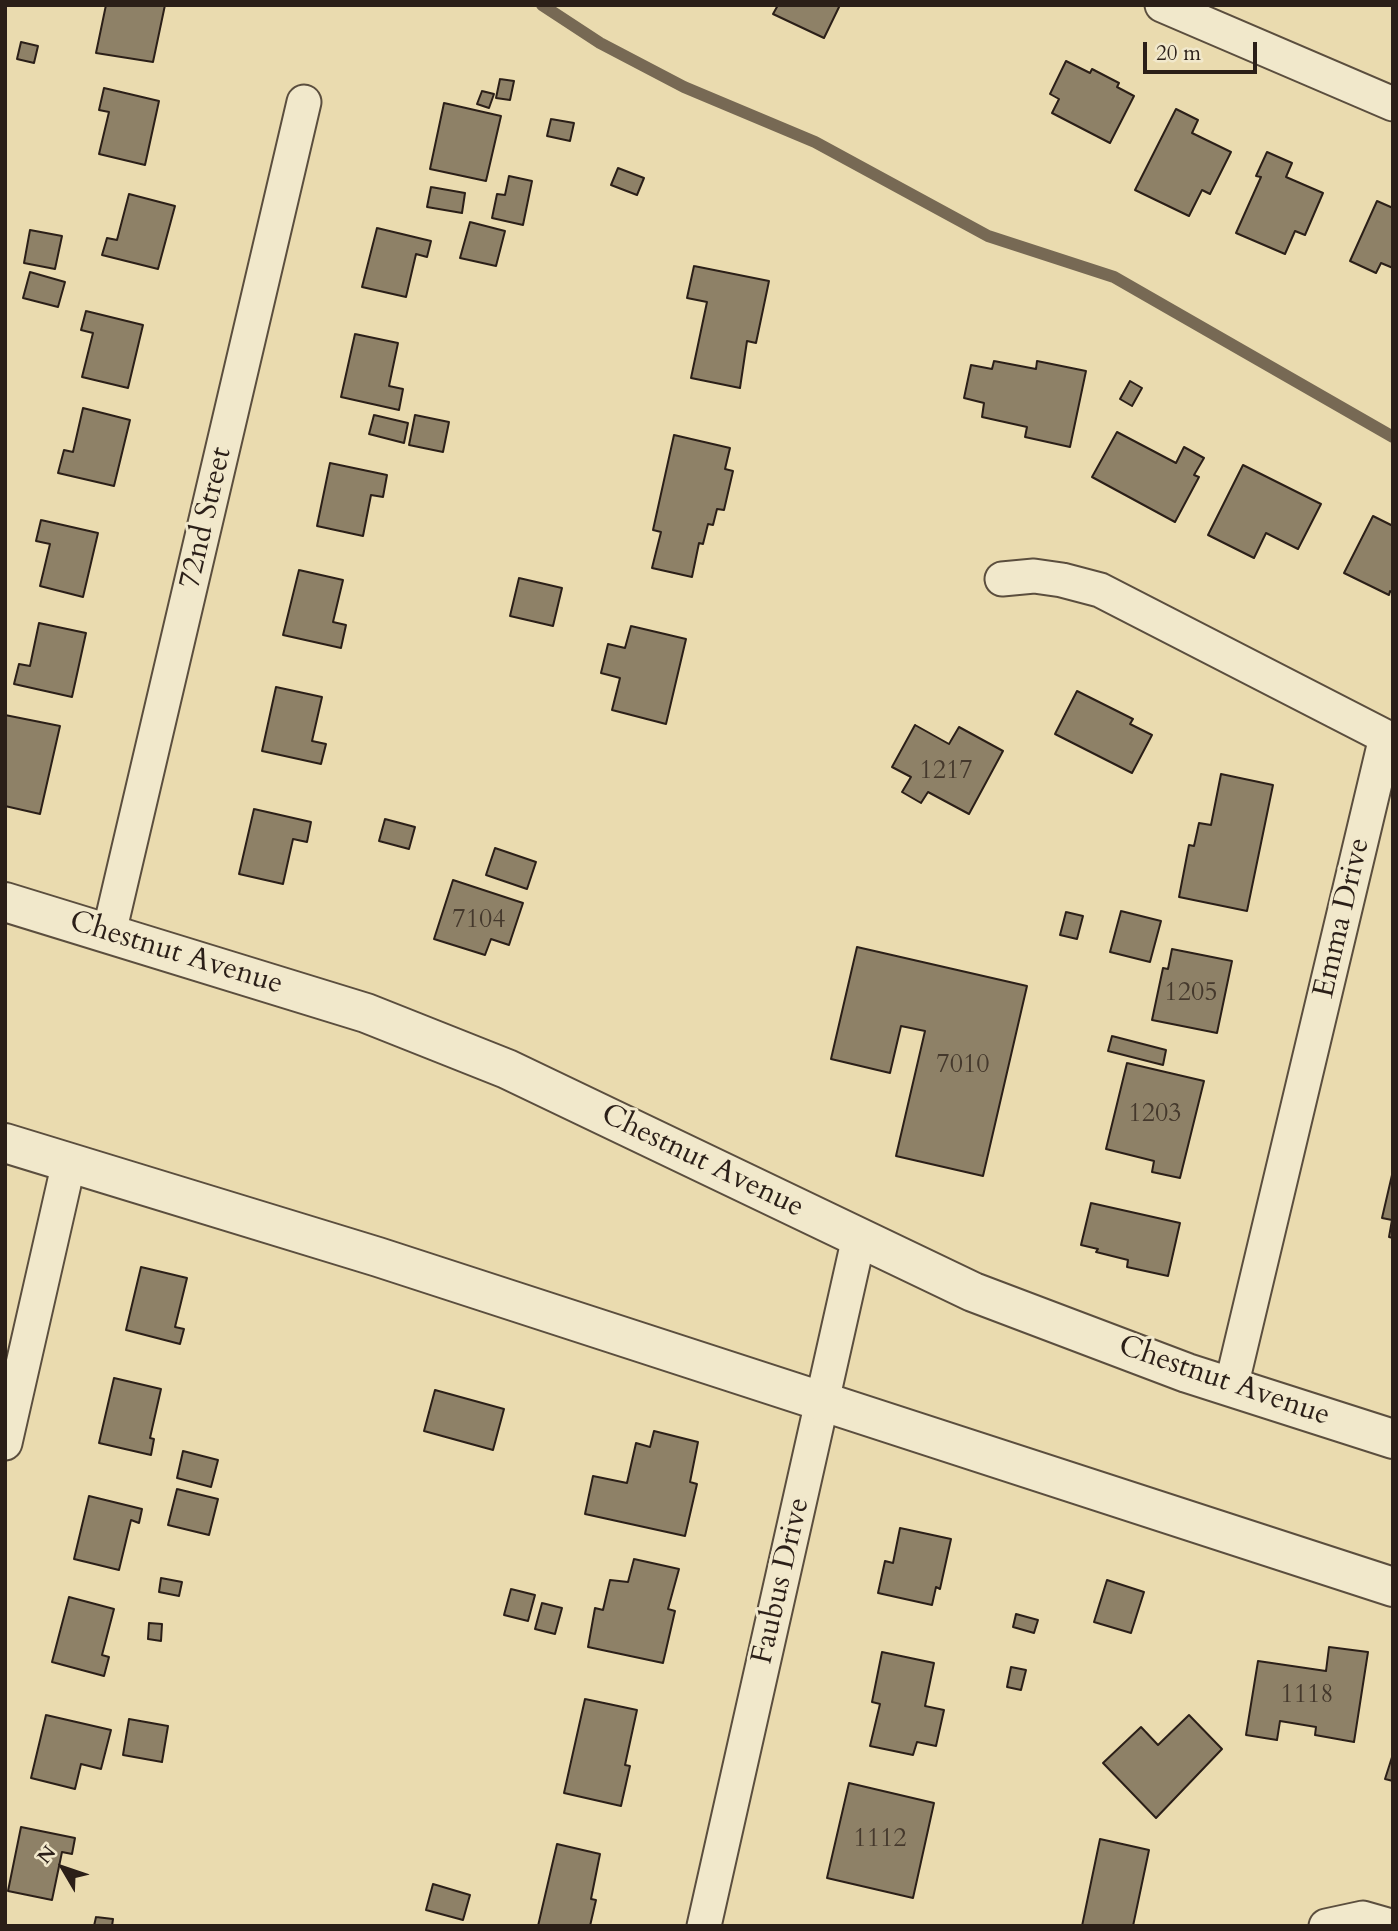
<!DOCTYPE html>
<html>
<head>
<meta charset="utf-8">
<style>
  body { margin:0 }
  #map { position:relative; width:1398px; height:1931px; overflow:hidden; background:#eadbaf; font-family:Cardo,serif }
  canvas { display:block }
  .frame { position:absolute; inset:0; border:7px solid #2b1f18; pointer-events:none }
  .north { position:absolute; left:28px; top:1833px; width:70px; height:70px; -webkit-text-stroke:5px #f1e8cb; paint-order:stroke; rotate:309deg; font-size:19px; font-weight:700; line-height:28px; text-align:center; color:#2b1f18 }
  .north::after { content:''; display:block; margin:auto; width:24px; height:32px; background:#2b1f18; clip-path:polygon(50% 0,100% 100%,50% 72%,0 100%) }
  .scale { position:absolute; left:1143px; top:42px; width:114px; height:32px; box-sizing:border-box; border:4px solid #2b1f18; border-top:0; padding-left:9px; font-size:21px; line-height:24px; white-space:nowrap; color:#2b1f18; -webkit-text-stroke:5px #f1e8cb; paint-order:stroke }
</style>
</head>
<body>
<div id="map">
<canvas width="1398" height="1931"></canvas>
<div class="frame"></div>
<div class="north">N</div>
<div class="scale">20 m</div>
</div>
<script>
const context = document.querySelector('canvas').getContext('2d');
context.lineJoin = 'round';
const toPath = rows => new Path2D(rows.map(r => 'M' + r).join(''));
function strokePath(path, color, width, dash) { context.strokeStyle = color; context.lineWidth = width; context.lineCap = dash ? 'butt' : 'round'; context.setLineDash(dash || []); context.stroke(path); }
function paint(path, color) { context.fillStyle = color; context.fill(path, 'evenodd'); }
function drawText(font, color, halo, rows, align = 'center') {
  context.font = font + ' Cardo,serif'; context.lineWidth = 6; context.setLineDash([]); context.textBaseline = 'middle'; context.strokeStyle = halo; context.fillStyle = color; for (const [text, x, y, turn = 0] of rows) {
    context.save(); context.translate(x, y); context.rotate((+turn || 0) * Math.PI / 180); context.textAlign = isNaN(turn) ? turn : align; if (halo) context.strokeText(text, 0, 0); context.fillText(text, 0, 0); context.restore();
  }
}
strokePath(toPath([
  [542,5,600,43,684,87,815,142,988,236,1114,277,1393,437]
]), '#776954', 12);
const building = toPath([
  [106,5,165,5,153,62,96,53,106,5],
  [778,5,840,5,824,38,773,14,778,5],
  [21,42,38,46,34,63,17,59,21,42],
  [1066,61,1090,73,1092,69,1119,83,1117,87,1134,96,1110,143,1052,113,1059,99,1050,94,1066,61],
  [500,79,514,81,510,100,496,98,500,79],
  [104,88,159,101,145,165,99,154,109,112,99,110,104,88],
  [482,91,494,94,489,108,477,104,482,91],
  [444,103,501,116,486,181,430,169,444,103],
  [1176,109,1198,120,1192,133,1231,152,1210,194,1202,190,1189,216,1135,190,1176,109],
  [551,119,574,123,570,141,547,136,551,119],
  [1267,152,1292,163,1286,177,1323,193,1305,235,1295,231,1285,254,1236,233,1261,177,1256,176,1267,152],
  [618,168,644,178,637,195,611,185,618,168],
  [509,176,532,181,523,225,492,218,497,194,505,195,509,176],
  [431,187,465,193,462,213,427,207,431,187],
  [129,194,175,206,158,269,102,255,107,238,117,240,129,194],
  [1377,201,1393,208,1393,268,1381,263,1376,273,1350,261,1377,201],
  [470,222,505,231,496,266,460,258,470,222],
  [377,228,431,241,427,257,416,254,406,297,362,287,377,228],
  [30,230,62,236,55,269,24,263,30,230],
  [694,266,769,281,756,343,747,341,740,388,691,378,707,302,687,298,694,266],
  [30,272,65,282,58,307,23,298,30,272],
  [86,311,143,325,128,388,82,377,93,333,81,330,86,311],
  [355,334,398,343,389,386,403,389,399,410,341,397,355,334],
  [994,361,1036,369,1037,361,1086,371,1070,447,1025,437,1027,427,982,417,984,403,964,398,971,365,992,369,994,361],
  [1130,381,1142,388,1132,406,1120,399,1130,381],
  [83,408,130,420,114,486,58,473,64,450,73,452,83,408],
  [374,415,408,423,404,443,369,434,374,415],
  [415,415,449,422,443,452,409,445,415,415],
  [1117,432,1176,463,1184,447,1204,458,1194,475,1199,477,1175,522,1092,477,1117,432],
  [674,435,730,448,725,469,733,471,724,510,717,509,713,525,708,524,703,544,699,543,692,577,652,568,661,532,653,530,674,435],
  [330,463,387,475,383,497,371,495,363,536,317,526,330,463],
  [1243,465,1321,504,1298,549,1266,533,1254,558,1208,535,1243,465],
  [1373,516,1393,526,1393,593,1390,591,1389,595,1344,573,1373,516],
  [41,520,98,533,83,597,40,586,50,544,36,541,41,520],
  [299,570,343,580,333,622,346,625,341,648,283,635,299,570],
  [519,578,562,588,553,626,510,616,519,578],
  [39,623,86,633,72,697,14,684,19,664,30,666,39,623],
  [631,626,686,639,666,724,612,710,620,678,601,673,608,644,625,648,631,626],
  [276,687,322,697,312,741,326,744,321,764,262,751,276,687],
  [1077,691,1133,719,1130,724,1152,735,1132,773,1055,734,1077,691],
  [5,715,60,726,40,814,5,806,5,715],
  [915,725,949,744,959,727,1003,751,969,814,928,792,921,803,902,792,911,777,892,767,915,725],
  [1221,774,1273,785,1247,911,1179,897,1189,845,1194,846,1199,823,1211,825,1221,774],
  [254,809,311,822,307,842,293,839,283,884,239,874,254,809],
  [385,819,415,827,409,849,379,841,385,819],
  [495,848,536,862,527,889,486,875,495,848],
  [453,880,523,903,509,945,491,939,485,955,434,939,453,880],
  [1121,911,1161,921,1150,962,1110,952,1121,911],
  [1066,912,1083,916,1077,939,1060,935,1066,912],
  [857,947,1027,986,983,1176,896,1156,925,1031,901,1026,890,1073,831,1059,857,947],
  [1172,949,1232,961,1217,1033,1152,1020,1163,968,1168,969,1172,949],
  [1112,1036,1166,1050,1163,1065,1108,1051,1112,1036],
  [1127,1063,1204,1081,1180,1178,1152,1172,1154,1161,1106,1149,1127,1063],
  [1392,1175,1393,1175,1393,1238,1389,1237,1392,1220,1382,1218,1392,1175],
  [1091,1203,1180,1223,1168,1276,1127,1267,1128,1260,1096,1252,1098,1249,1081,1245,1091,1203],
  [141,1267,187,1278,175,1327,184,1329,180,1344,126,1330,141,1267],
  [114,1378,161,1389,150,1438,154,1439,151,1455,99,1443,114,1378],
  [435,1390,504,1409,493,1450,424,1431,435,1390],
  [654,1431,698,1442,690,1482,697,1484,685,1536,585,1514,593,1476,627,1483,636,1443,650,1447,654,1431],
  [183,1451,218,1460,211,1487,177,1478,183,1451],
  [177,1489,218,1499,209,1535,168,1525,177,1489],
  [89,1496,142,1509,139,1523,131,1520,119,1570,74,1559,89,1496],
  [900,1528,951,1539,940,1589,936,1587,932,1605,878,1593,885,1561,893,1563,900,1528],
  [634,1559,679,1569,668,1609,675,1611,663,1663,588,1647,595,1608,603,1610,610,1580,628,1582,634,1559],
  [161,1578,182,1582,179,1596,159,1592,161,1578],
  [1107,1580,1144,1592,1131,1633,1094,1622,1107,1580],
  [511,1589,535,1595,528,1621,504,1615,511,1589],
  [69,1597,114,1609,102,1655,109,1657,104,1676,52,1662,69,1597],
  [542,1603,562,1608,555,1634,535,1629,542,1603],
  [1016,1614,1038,1620,1034,1633,1013,1627,1016,1614],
  [149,1623,162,1624,161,1641,148,1639,149,1623],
  [1329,1647,1368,1652,1354,1742,1315,1735,1316,1727,1280,1721,1277,1740,1246,1735,1258,1661,1326,1671,1329,1647],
  [882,1652,934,1663,925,1706,944,1710,936,1746,917,1742,913,1755,870,1746,880,1704,872,1702,882,1652],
  [1011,1667,1026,1670,1021,1690,1007,1687,1011,1667],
  [585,1699,637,1710,625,1765,630,1766,621,1806,564,1793,585,1699],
  [46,1715,111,1730,101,1769,81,1764,75,1789,31,1778,46,1715],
  [1189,1715,1222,1749,1156,1818,1103,1763,1141,1727,1158,1745,1189,1715],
  [129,1719,168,1726,162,1762,123,1755,129,1719],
  [1393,1754,1393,1781,1385,1779,1393,1754],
  [849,1783,934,1803,913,1898,827,1878,849,1783],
  [21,1827,75,1838,72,1854,62,1852,52,1900,8,1891,21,1827],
  [1100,1839,1149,1850,1133,1926,1082,1926,1100,1839],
  [557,1844,600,1854,591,1899,596,1900,590,1926,538,1926,557,1844],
  [433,1884,470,1895,463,1920,426,1910,433,1884],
  [96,1917,113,1919,112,1926,94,1926,96,1917]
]);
paint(building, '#8e8167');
strokePath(building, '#2b1f18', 2);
const minor = toPath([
  [1162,5,1393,104],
  [1002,579,1034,576,1062,580,1100,590,1386,737,1231,1387],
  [109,933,304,102],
  [5,1443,69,1162],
  [704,1926,859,1237],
  [1326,1926,1363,1918,1391,1926]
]);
const tertiary = toPath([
  [5,902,366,1013,507,1069,973,1292,1187,1373,1393,1439],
  [5,1143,378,1257,1393,1587]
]);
strokePath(minor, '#5b4e3e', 37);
strokePath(tertiary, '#5b4e3e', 42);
strokePath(minor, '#f1e8cb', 33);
strokePath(tertiary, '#f1e8cb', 38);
drawText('26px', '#44382c', null, [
  ["1217",946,772],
  ["7104",479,921],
  ["1205",1191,994],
  ["7010",963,1066],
  ["1203",1155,1115],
  ["1118",1307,1696],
  ["1112",880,1840]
]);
drawText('30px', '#2b1f18', '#f1e8cb', [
  ["72nd Street",207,518,-77],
  ["Emma Drive",1343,918,-77],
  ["Chestnut Avenue",176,954,17],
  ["Chestnut Avenue",702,1162,26],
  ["Chestnut Avenue",1224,1382,19],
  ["Faubus Drive",782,1581,-77]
]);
</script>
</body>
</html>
